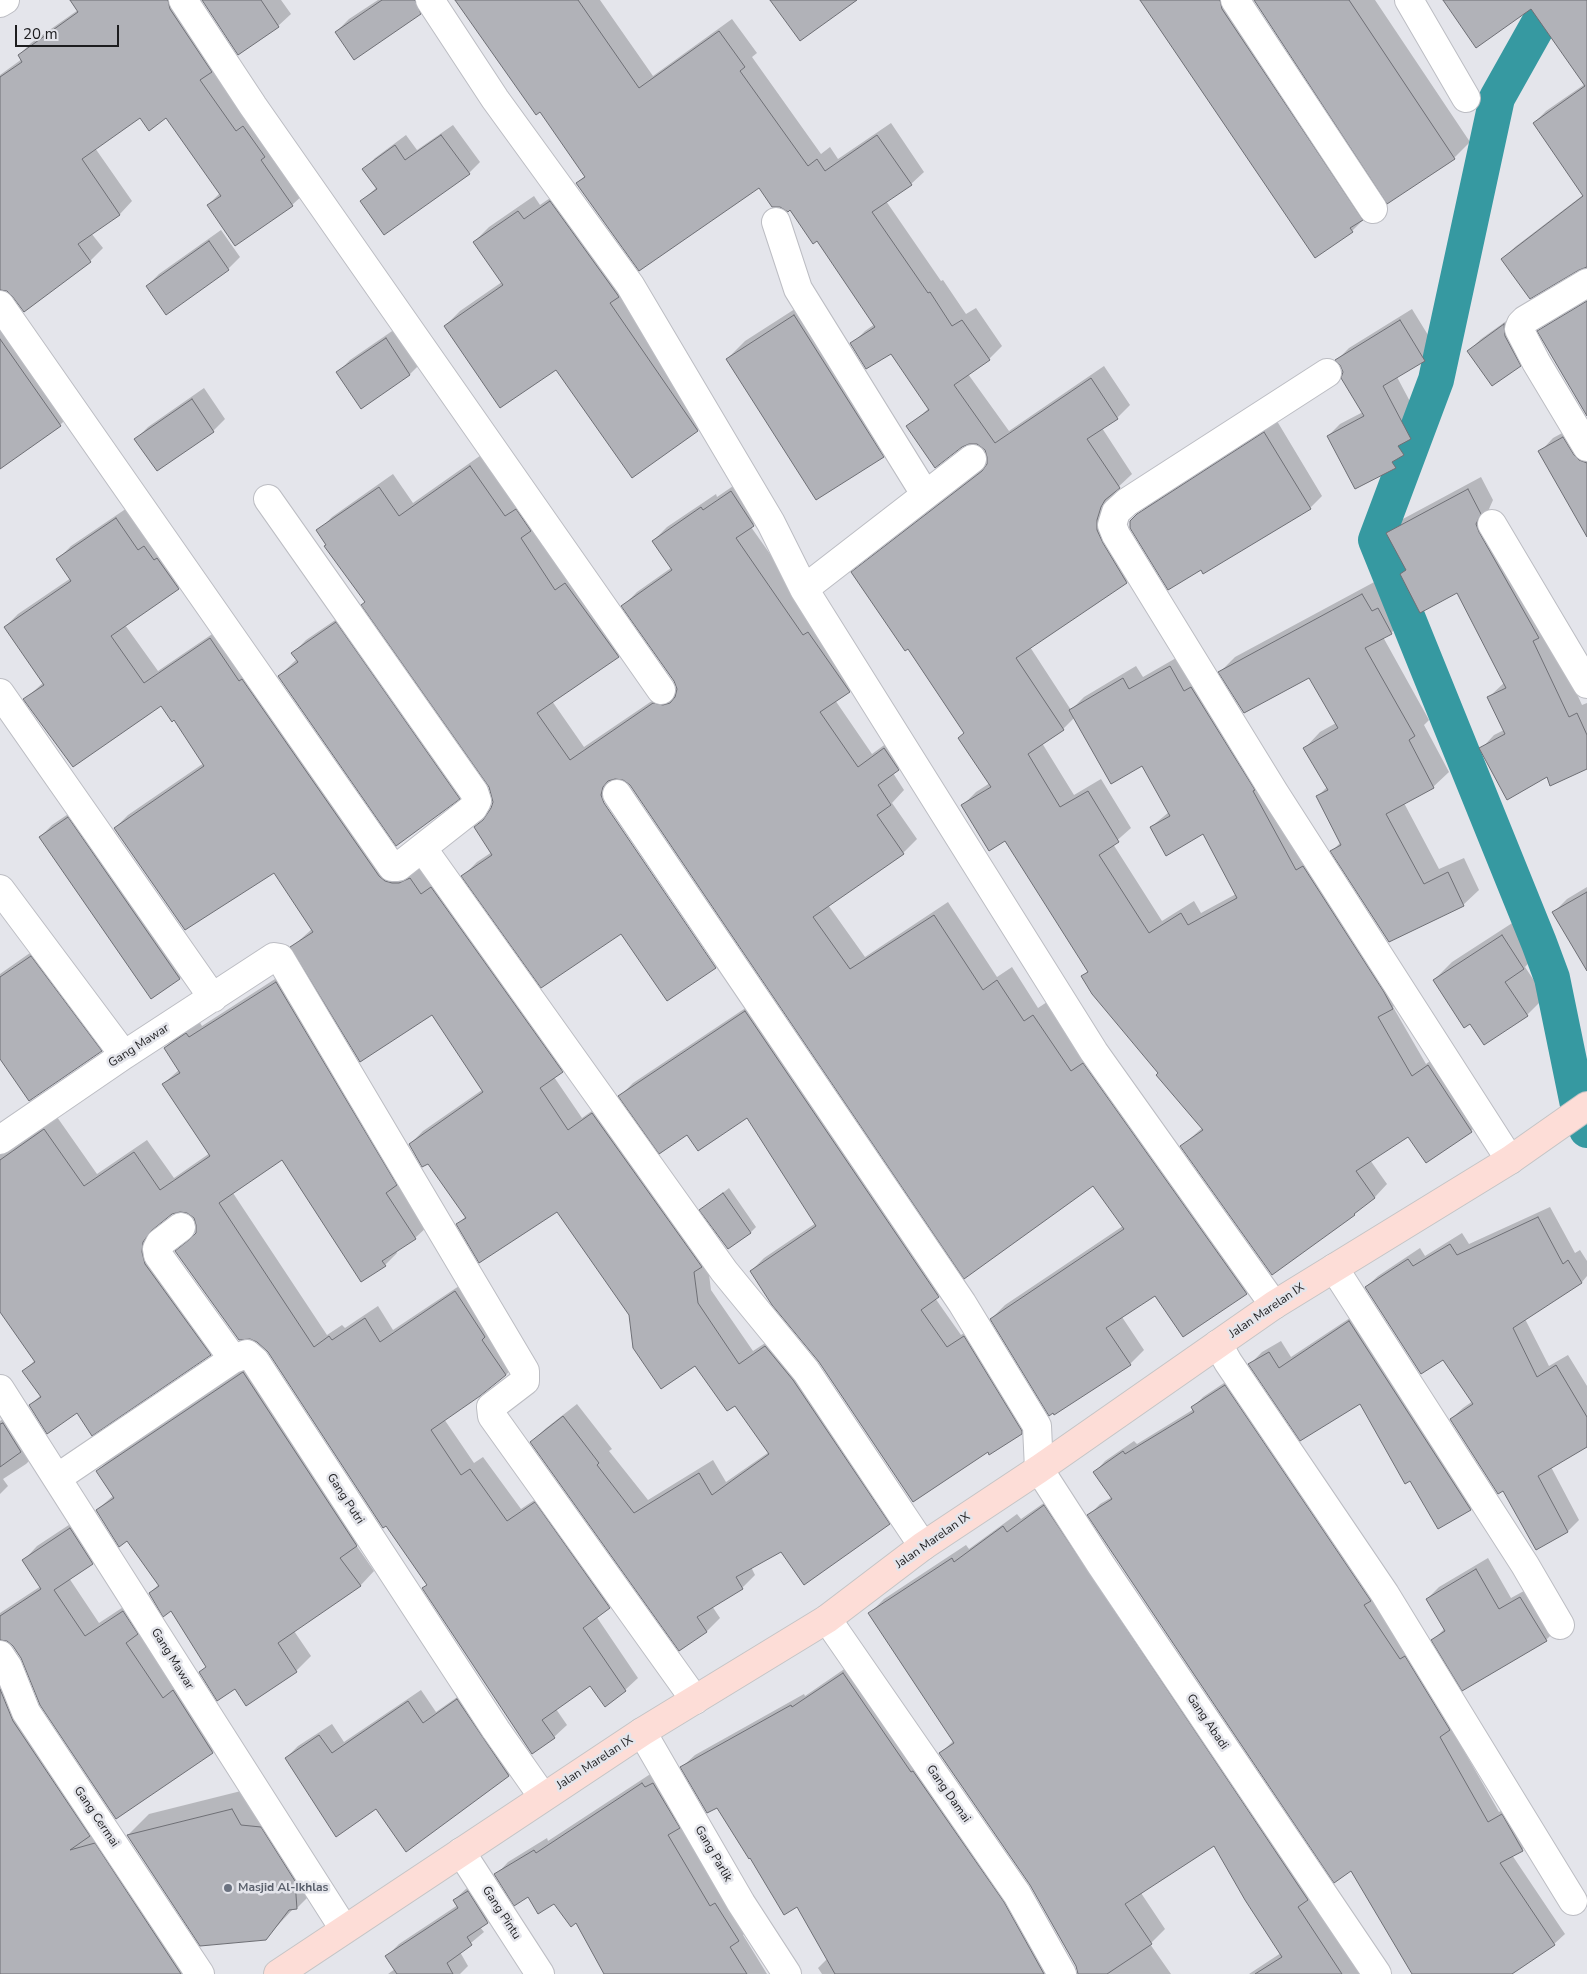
<!DOCTYPE html>
<html>
<head>
<meta charset="utf-8">
<style>
  body { margin:0 }
  #map { position:relative; width:1587px; height:1974px; overflow:hidden; background:#e4e5eb; font-family:"Nunito Sans",sans-serif }
  canvas { display:block }
  .scale { position:absolute; left:15px; top:25px; width:104px; height:22px; box-sizing:border-box; border:2px solid #1d1d1f; border-top:0; padding-left:6px; font-size:15px; line-height:18px; white-space:nowrap; color:#1d1d1f; -webkit-text-stroke:4px #e4e5eb; paint-order:stroke }
</style>
</head>
<body>
<div id="map">
<canvas width="1587" height="1974"></canvas>
<div class="scale">20 m</div>
</div>
<script>
const context = document.querySelector('canvas').getContext('2d');
context.lineJoin = 'round';
function paint(path, color) { context.fillStyle = color; context.fill(path, 'evenodd'); }
const toPath = rows => new Path2D(rows.map(r => 'M' + r).join(''));
function strokePath(path, color, width, dash) { context.strokeStyle = color; context.lineWidth = width; context.lineCap = dash ? 'butt' : 'round'; context.setLineDash(dash || []); context.stroke(path); }
function drawText(font, color, halo, rows, align = 'center') {
  context.font = font + ' "Nunito Sans",sans-serif'; context.lineWidth = 5; context.setLineDash([]); context.textBaseline = 'middle'; context.strokeStyle = halo; context.fillStyle = color; for (const [text, x, y, turn = 0] of rows) {
    context.save(); context.translate(x, y); context.rotate((+turn || 0) * Math.PI / 180); context.textAlign = isNaN(turn) ? turn : align; if (halo) context.strokeText(text, 0, 0); context.fillText(text, 0, 0); context.restore();
  }
}
paint(toPath([
  [79,0,184,0,305,193,292,205,236,244,208,205,220,193,167,117,140,116,95,148,132,201,120,214,91,233,103,248,90,261,24,310,7,290,0,288,0,75,22,59,19,55,31,43,78,10],
  [203,0,281,0,291,14,278,26],
  [378,0,433,0,420,13,336,32,349,19],
  [457,0,600,0,653,76,732,19,757,53,752,57,821,154,830,147,838,159,891,123,924,172,911,184,886,201,941,281,943,280,966,314,976,308,1002,346,989,359,968,374,1009,431,1104,366,1130,405,1117,418,1102,428,1132,474,1115,490,1110,506,1139,569,1126,582,1030,647,1071,710,1084,697,1136,666,1143,677,1183,654,1405,995,1393,1007,1426,1064,1441,1053,1484,1118,1471,1131,1409,1135,1370,1160,1387,1184,1375,1197,1182,1146,1202,1128,1082,977,1089,970,1005,840,963,805,976,792,990,783,965,732,908,647,853,572,866,560,988,465,989,456,985,448,979,444,908,427,929,408,891,352,852,344,865,331,875,324,817,240,790,209,760,187,577,183,586,175,540,110],
  [1075,717,1142,765,1169,812,1151,827,1204,833,1236,894,1201,913,1194,901,1162,921,1113,844,1131,828,1101,779,1074,795,1042,743,1063,729],
  [1141,0,1242,0,1368,215,1352,231],
  [1255,0,1375,0,1470,142,1454,158,1388,202],
  [1575,0,1587,0,1587,184,1534,123,1546,111,1585,84],
  [453,125,480,162,469,173,362,201,377,187,364,169,375,158,406,135,417,150],
  [566,187,713,415,698,430,632,476,557,368,445,326,460,311,502,282,474,242,489,227,534,196,540,205],
  [1587,192,1587,265,1503,259,1515,247],
  [221,230,240,257,228,269,147,286,159,274],
  [1587,297,1587,413,1539,331,1552,318],
  [812,298,901,438,883,456,727,359,745,341],
  [0,303,72,413,60,425,0,467],
  [1412,309,1436,348,1424,360,1397,377,1423,426,1412,437,1415,442,1405,452,1407,455,1395,467,1328,436,1340,424,1363,412,1341,364,1337,360,1349,348],
  [1516,314,1532,353,1520,365,1469,351,1481,339],
  [398,327,422,362,410,374,338,372,350,360],
  [204,388,225,419,213,431,136,439,148,427],
  [1277,421,1322,496,1310,508,1201,568,1131,521,1150,503],
  [1577,425,1587,442,1587,515,1540,452,1553,438],
  [484,453,632,642,618,656,552,701,584,747,668,690,677,692,675,680,623,606,637,592,671,568,653,541,667,527,716,494,717,497,745,478,767,511,751,527,818,622,863,677,849,691,835,700,872,754,898,735,912,756,893,773,904,790,892,803,917,839,903,853,828,905,865,957,948,902,997,977,1012,967,1038,1008,1047,1002,1260,1279,1246,1293,1155,1294,1122,1317,1144,1350,1130,1364,991,1319,1005,1305,1123,1226,1093,1184,624,779,615,777,618,789,729,953,716,966,602,797,600,798,713,966,716,966,667,999,622,932,463,876,477,862,492,852,475,827,488,815,494,802,490,786,318,531,332,517,393,474,413,503],
  [1481,477,1493,500,1489,509,1492,518,1547,628,1582,705,1587,703,1587,768,1547,775,1481,749,1494,735,1504,730,1489,697,1505,682,1457,592,1401,574,1407,568,1388,533,1401,520],
  [130,506,191,575,178,588,125,625,158,671,224,626,392,863,423,865,576,1058,554,1077,582,1118,606,1101,707,1259,711,1290,753,1351,779,1334,902,1510,889,1523,781,1550,751,1567,755,1575,742,1588,712,1606,720,1618,707,1631,679,1649,532,1442,545,1429,577,1404,612,1449,609,1451,648,1500,713,1460,726,1482,769,1452,736,1404,695,1364,630,1315,557,1210,458,1224,466,1216,428,1162,410,1144,423,1131,482,1090,432,1013,292,947,312,929,274,871,115,828,128,815,204,763,174,719,161,704,25,699,44,682,5,627,18,614,71,578,58,559,71,546],
  [1378,580,1388,597,1394,593,1407,617,1391,633,1383,637,1429,720,1424,725,1449,772,1433,787,1404,803,1439,869,1464,858,1479,890,1463,905,1332,851,1341,842,1317,797,1327,787,1305,748,1320,732,1336,723,1309,677,1220,672,1235,657],
  [350,610,472,784,459,798,279,676,297,659,293,653,306,640],
  [80,806,192,966,180,978,151,997,40,837,52,825],
  [1587,887,1587,969,1554,912,1567,899],
  [1520,918,1541,950,1525,967,1545,997,1527,1015,1471,1022,1434,980,1452,962],
  [47,941,116,1035,101,1050,0,1058,0,974],
  [289,970,428,1226,415,1238,396,1251,397,1253,385,1265,283,1158,233,1193,327,1335,342,1325,345,1328,378,1306,393,1330,468,1280,518,1362,506,1375,444,1419,474,1463,483,1457,521,1509,548,1491,622,1594,596,1616,638,1678,625,1690,591,1685,556,1709,567,1725,554,1737,423,1588,428,1584,269,1352,176,1252,197,1233,198,1225,195,1217,187,1211,179,1210,171,1213,159,1223,155,1229,155,1244,223,1341,210,1354,77,1411,30,1405,41,1395,24,1371,35,1360,0,1310,0,1147,6,1143,11,1150,57,1117,97,1174,147,1140,174,1178,210,1153,163,1084,179,1070,165,1048,178,1035,199,1021,202,1026],
  [759,999,951,1283,935,1298,961,1335,977,1324,1034,1419,1021,1433,751,1271,764,1258,816,1223,747,1117,688,1133,620,1096,633,1083],
  [729,1188,756,1227,751,1232,701,1210],
  [1550,1207,1575,1253,1580,1250,1587,1261,1587,1276,1582,1282,1525,1319,1549,1366,1568,1355,1587,1386,1587,1446,1551,1467,1579,1520,1568,1531,1503,1490,1451,1419,1463,1408,1473,1401,1444,1358,1366,1287,1378,1276,1420,1248,1425,1256,1462,1233,1469,1244],
  [1362,1310,1482,1497,1470,1509,1361,1403,1250,1364,1262,1352,1281,1341,1291,1357],
  [258,1358,371,1531,356,1545,374,1571,360,1586,294,1631,311,1656,296,1671,247,1704,235,1687,207,1666,172,1609,150,1593,159,1584,128,1539,97,1510,114,1495,97,1471,112,1457],
  [1236,1375,1451,1728,1499,1812,1513,1804,1533,1839,1522,1850,1512,1855,1565,1934,1554,1944,1511,1974,1414,1974,1351,1870,1089,1515,1100,1504,1112,1497,1095,1472,1105,1461,1134,1441,1137,1444,1194,1409,1192,1408,1203,1397],
  [17,1410,40,1450,26,1464,3,1479,8,1486,0,1494,0,1421],
  [1058,1493,1373,1974,1249,1974,1281,1953,1214,1844,1141,1893,1165,1929,1150,1944,1171,1974,1097,1974,940,1754,954,1740,870,1613,884,1599,966,1545,969,1549,1017,1514,1021,1519],
  [84,1515,106,1549,92,1563,69,1578,99,1623,137,1598,226,1738,212,1752,116,1817,14,1646,7,1640,0,1638,0,1613,41,1586,24,1560,37,1546],
  [1488,1558,1511,1598,1533,1586,1558,1628,1546,1640,1433,1640,1445,1628,1427,1599,1439,1587],
  [0,1647,103,1822,89,1835,108,1830,208,1974,0,1974],
  [856,1661,1055,1974,822,1974,818,1968,828,1958,798,1905,751,1857,717,1806,682,1767,695,1755,804,1694,805,1696],
  [470,1688,520,1763,509,1775,406,1850,377,1807,286,1758,298,1746,332,1724,344,1742,421,1690,436,1712],
  [655,1771,751,1928,743,1935,767,1974,605,1974,576,1921,554,1902,528,1895,496,1875,508,1862,547,1838,548,1841],
  [253,1788,318,1887,297,1908,294,1908,265,1939,128,1835,149,1814],
  [480,1880,500,1910,480,1927,484,1932,460,1952,468,1966,460,1974,388,1974,395,1969,387,1956,399,1944,458,1905,454,1900,467,1888]
]), '#0003');
strokePath(toPath([
  [1552,0,1497,98,1436,380,1376,540,1539,943,1552,978,1578,1105,1587,1130]
]), '#3699a1', 36);
const building = toPath([
  [70,0,168,0,170,9,212,72,200,80,236,131,243,126,265,157,261,160,293,206,235,246,207,205,221,196,166,118,149,131,140,118,82,159,120,215,78,244,91,262,24,312,12,296,7,291,0,290,0,77,22,62,18,55,78,12,70,0],
  [202,0,261,0,279,27,238,55,202,0],
  [382,0,415,0,421,14,354,60,335,32,382,0],
  [455,0,578,0,639,88,719,31,745,67,740,71,808,166,817,159,825,171,877,135,912,185,872,212,928,293,930,292,952,326,962,320,990,360,954,385,995,443,1091,378,1118,419,1087,439,1120,488,1105,500,1101,507,1097,520,1097,530,1103,543,1127,583,1016,658,1064,730,1028,754,1060,807,1088,791,1119,842,1099,855,1149,933,1181,913,1188,925,1237,898,1203,834,1166,856,1150,827,1170,816,1142,766,1111,784,1069,710,1123,678,1129,689,1170,666,1184,691,1191,687,1255,790,1253,791,1296,870,1303,866,1384,992,1393,1009,1378,1017,1412,1076,1428,1065,1472,1132,1426,1163,1408,1137,1356,1171,1375,1198,1354,1214,1355,1215,1272,1275,1180,1146,1203,1130,1156,1075,1158,1073,1092,994,1081,976,1088,972,1005,841,989,851,961,805,991,787,958,738,964,733,908,649,905,651,851,572,982,471,987,464,987,457,985,450,977,444,969,444,962,447,935,468,906,426,929,410,891,354,866,369,850,343,875,327,817,241,813,244,790,210,788,212,780,207,772,207,759,188,639,271,576,183,585,177,540,112,536,115,455,0],
  [770,0,857,0,800,41,770,0],
  [1140,0,1220,0,1222,9,1363,220,1350,228,1353,232,1315,258,1140,0],
  [1254,0,1349,0,1455,159,1387,204,1254,0],
  [1443,0,1587,0,1587,267,1579,270,1530,299,1501,259,1583,196,1533,123,1585,86,1531,9,1476,48,1443,0],
  [441,135,470,174,384,235,360,201,377,189,362,169,395,145,405,160,441,135],
  [550,201,617,294,619,297,610,303,698,431,632,478,556,370,500,408,444,326,503,285,473,242,518,211,524,219,550,201],
  [209,241,229,270,166,315,146,286,209,241],
  [1587,301,1587,416,1537,331,1587,301],
  [794,315,884,457,816,500,726,359,794,315],
  [1400,320,1425,361,1383,386,1411,439,1398,446,1404,455,1392,462,1396,468,1355,489,1327,436,1364,416,1341,378,1343,372,1340,365,1335,360,1400,320],
  [1504,324,1505,336,1521,366,1492,386,1467,351,1504,324],
  [386,338,410,375,361,409,336,372,386,338],
  [0,339,61,426,0,469,0,339],
  [192,399,214,432,157,471,134,439,192,399],
  [1264,432,1311,509,1203,574,1201,570,1168,590,1130,528,1130,521,1137,514,1264,432],
  [1563,437,1574,455,1579,460,1587,463,1587,537,1538,451,1563,437],
  [470,466,505,516,516,509,531,531,521,538,555,590,565,583,619,657,537,713,570,760,653,703,663,705,670,703,675,697,677,689,674,681,621,606,672,570,652,541,701,507,703,510,731,491,754,526,736,538,803,635,808,632,850,692,820,712,858,767,884,748,899,770,878,785,891,805,877,815,904,854,813,917,850,969,934,915,983,990,997,980,1024,1021,1033,1015,1071,1071,1083,1063,1247,1294,1183,1337,1155,1296,1106,1328,1131,1365,1054,1415,1053,1413,1049,1416,990,1319,1124,1229,1093,1186,964,1279,630,785,623,780,615,779,608,781,603,787,601,795,604,803,716,968,667,1001,621,934,541,988,461,876,492,855,474,827,483,820,491,808,493,802,489,787,361,605,365,602,324,546,326,545,316,530,379,487,399,516,470,466],
  [1468,489,1481,514,1476,524,1479,532,1539,638,1533,641,1569,717,1577,713,1587,735,1587,769,1550,786,1547,777,1507,800,1479,748,1505,734,1487,697,1506,688,1457,593,1420,613,1400,574,1406,570,1386,533,1468,489],
  [116,518,138,550,144,546,154,560,157,558,179,589,111,636,144,683,210,638,239,681,242,679,379,876,385,881,392,883,399,883,410,878,421,894,431,887,563,1072,540,1088,568,1130,592,1113,702,1267,694,1272,698,1303,739,1364,765,1346,793,1380,890,1524,804,1585,781,1552,736,1577,743,1589,697,1617,707,1632,679,1651,530,1442,563,1416,599,1463,597,1465,634,1513,699,1473,712,1495,769,1454,735,1406,727,1411,695,1366,661,1389,633,1348,629,1315,557,1212,479,1263,456,1224,466,1218,428,1164,422,1167,409,1144,483,1092,432,1015,360,1062,290,947,313,932,274,873,185,930,114,828,204,766,174,720,172,722,161,706,73,767,23,699,44,685,4,627,71,581,56,559,116,518],
  [1362,594,1372,611,1378,608,1392,634,1365,648,1415,736,1409,740,1434,788,1386,814,1424,884,1448,872,1464,906,1389,942,1330,851,1341,845,1316,796,1328,790,1303,748,1338,728,1309,678,1244,713,1218,672,1362,594],
  [336,622,460,799,396,846,278,676,298,662,291,653,336,622],
  [68,817,180,979,151,999,39,837,68,817],
  [1587,892,1587,971,1552,912,1587,892],
  [1502,935,1524,969,1505,982,1528,1016,1484,1045,1470,1024,1464,1028,1433,980,1502,935],
  [31,956,102,1051,29,1101,0,1059,0,977,31,956],
  [276,982,397,1185,386,1193,416,1239,382,1261,386,1266,361,1282,282,1160,219,1203,314,1347,329,1336,332,1340,365,1318,380,1342,455,1291,485,1337,482,1340,506,1375,480,1396,431,1430,461,1475,470,1469,507,1521,535,1502,610,1608,583,1628,626,1691,605,1707,590,1686,542,1720,555,1738,532,1754,422,1588,427,1585,386,1526,383,1528,268,1352,257,1342,250,1339,239,1340,175,1251,190,1239,196,1233,196,1225,194,1218,187,1213,180,1212,172,1214,151,1231,143,1242,142,1252,145,1264,211,1355,92,1436,77,1413,47,1434,29,1405,41,1397,22,1371,35,1362,0,1312,0,1160,44,1129,84,1186,134,1152,160,1190,210,1156,162,1084,180,1073,164,1048,186,1033,189,1037,276,982],
  [745,1011,939,1297,921,1310,947,1347,964,1336,1022,1431,1022,1434,989,1455,988,1452,913,1502,819,1362,772,1305,750,1271,816,1226,747,1118,698,1151,687,1135,659,1154,618,1096,745,1011],
  [723,1193,751,1233,728,1249,699,1210,723,1193],
  [1538,1217,1563,1264,1568,1260,1582,1283,1513,1328,1537,1377,1556,1365,1587,1417,1587,1447,1538,1476,1568,1532,1536,1550,1503,1491,1498,1494,1450,1419,1473,1404,1443,1360,1421,1374,1365,1287,1408,1259,1413,1266,1450,1244,1457,1255,1538,1217],
  [1349,1321,1471,1510,1438,1529,1410,1481,1405,1484,1360,1404,1300,1441,1248,1364,1269,1352,1279,1368,1349,1321],
  [243,1372,357,1546,340,1558,361,1586,278,1643,297,1672,246,1706,235,1689,217,1701,199,1672,206,1667,171,1611,163,1617,149,1593,159,1586,127,1541,119,1547,96,1510,114,1498,96,1471,243,1372],
  [1225,1385,1371,1601,1364,1605,1400,1659,1405,1656,1450,1730,1440,1737,1488,1822,1502,1814,1523,1851,1500,1863,1555,1945,1512,1974,1412,1974,1351,1871,1334,1883,1087,1515,1112,1499,1093,1472,1123,1451,1125,1454,1194,1412,1191,1407,1225,1385],
  [3,1423,21,1452,0,1467,0,1424,3,1423],
  [1044,1505,1308,1900,1298,1907,1342,1974,1255,1974,1282,1957,1245,1900,1214,1846,1125,1904,1152,1944,1107,1974,1078,1974,1076,1966,1030,1885,939,1753,954,1743,868,1613,952,1558,954,1562,1003,1526,1007,1532,1044,1505],
  [70,1528,93,1564,54,1590,85,1636,123,1611,138,1634,126,1643,163,1698,173,1690,213,1753,116,1819,40,1705,21,1658,13,1646,7,1641,0,1640,0,1616,41,1589,22,1560,70,1528],
  [1476,1569,1499,1609,1520,1597,1547,1641,1462,1691,1431,1640,1445,1631,1426,1599,1476,1569],
  [843,1673,911,1772,913,1771,1004,1902,1044,1974,835,1974,797,1907,784,1915,750,1858,749,1859,717,1808,707,1813,680,1767,791,1705,792,1707,843,1673],
  [0,1689,13,1721,90,1836,70,1850,95,1843,181,1974,0,1974,0,1689],
  [457,1699,509,1776,406,1852,376,1809,336,1837,285,1758,319,1735,332,1753,408,1701,423,1723,457,1699],
  [642,1783,645,1787,653,1783,680,1828,668,1835,710,1906,715,1903,739,1941,730,1947,747,1974,604,1974,576,1923,571,1927,554,1904,538,1914,528,1897,514,1906,494,1874,534,1850,536,1853,642,1783],
  [232,1809,241,1825,261,1827,295,1881,297,1909,289,1910,266,1940,200,1946,127,1835,232,1809],
  [468,1891,488,1923,467,1937,472,1945,447,1963,453,1974,397,1974,385,1956,458,1908,453,1900,468,1891]
]);
paint(building, '#b1b2b8');
strokePath(building, '#6e6f75', 1);
const minor = toPath([
  [183,0,253,106,661,690],
  [430,0,495,99,630,285,771,523,804,589,1094,1052,1274,1305],
  [1235,0,1373,209],
  [1409,0,1466,98],
  [0,3,5,0],
  [776,222,798,289,925,494],
  [1587,283,1525,320,1521,324,1519,329,1536,362,1587,447],
  [0,305,392,867,398,867,473,808,477,801,474,792,268,499],
  [1327,373,1127,502,1116,512,1112,525,1116,535,1274,792,1510,1160],
  [1492,524,1587,684],
  [804,589,972,459],
  [0,693,213,998],
  [617,794,962,1303,1037,1426,1039,1469,1101,1565,1377,1974],
  [423,849,724,1271,806,1371,923,1546],
  [0,889,124,1055],
  [0,1140,124,1055,274,957,280,958,525,1371,525,1381,491,1407,492,1416,695,1700],
  [181,1227,160,1243,157,1249,158,1255,233,1359,247,1354,255,1361,496,1730,543,1797],
  [1334,1268,1525,1565,1560,1625],
  [1218,1344,1228,1362,1385,1594,1573,1901],
  [0,1389,344,1929],
  [57,1478,233,1359],
  [827,1619,1017,1894,1062,1974],
  [0,1655,8,1667,26,1712,200,1974],
  [642,1732,741,1903,787,1974],
  [461,1852,540,1974]
]);
const major = toPath([
  [278,1974,642,1732,827,1619,923,1546,1039,1469,1274,1305,1510,1160,1587,1106]
]);
strokePath(minor, '#bcbdc3', 30);
strokePath(major, '#c4c4c5', 30);
strokePath(minor, '#fff', 28);
strokePath(major, '#fdddd7', 28);
for (const [x, y, r, color] of [
  [228,1888,5,"#6b7280"]
]) { const dot = new Path2D(); dot.arc(x, y, r, 0, 2 * Math.PI); context.fillStyle = color; context.fill(dot); strokePath(dot, '#e4e5eb', 2); }
drawText('12px', '#1d1d1f', '#e4e5eb', [
  ["Gang Mawar",139,1046,-33],
  ["Jalan Marelan IX",1267,1311,-34],
  ["Gang Putri",345,1499,57],
  ["Jalan Marelan IX",933,1541,-35],
  ["Gang Mawar",172,1659,58],
  ["Gang Abadi",1207,1722,56],
  ["Jalan Marelan IX",595,1763,-33],
  ["Gang Damai",948,1794,55],
  ["Gang Cermai",96,1817,56],
  ["Gang Parlik",713,1854,60],
  ["Gang Pintu",501,1913,57]
]);
drawText('bold 12px', '#5b616d', '#e4e5eb', [
  ["Masjid Al-Ikhlas",238,1888]
], 'left');
</script>
</body>
</html>
